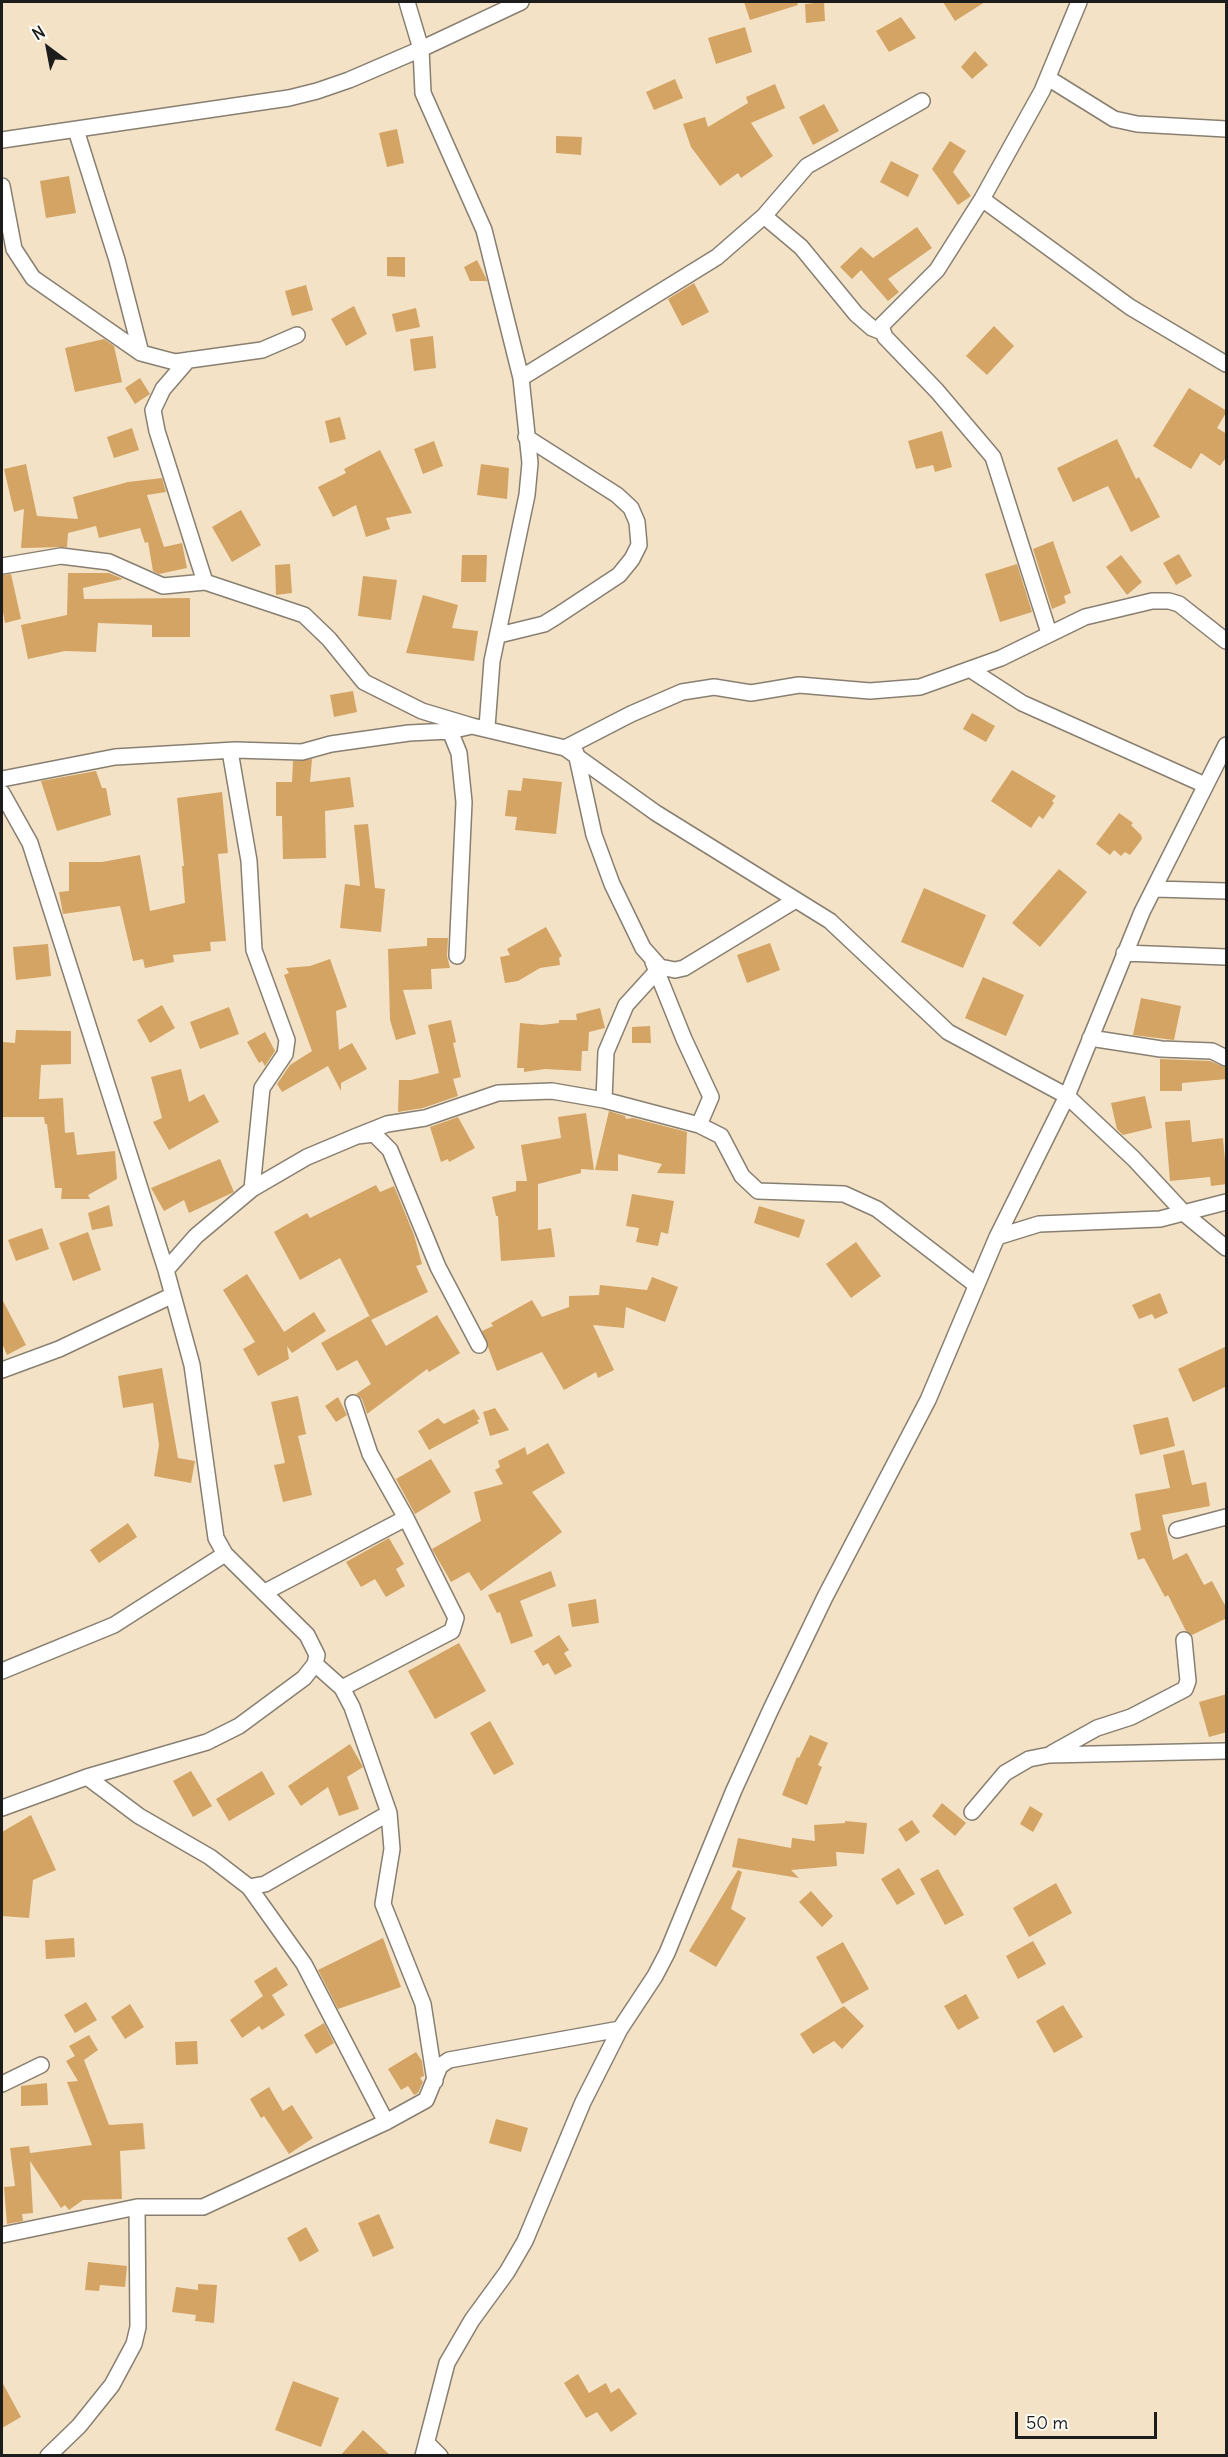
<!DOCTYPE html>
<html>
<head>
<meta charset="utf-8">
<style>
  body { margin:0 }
  #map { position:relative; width:1228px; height:2457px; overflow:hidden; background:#f3e2c6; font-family:Delius,sans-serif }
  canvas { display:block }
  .frame { position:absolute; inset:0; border:3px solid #1c1c1c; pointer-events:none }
  .north { position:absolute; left:18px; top:18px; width:60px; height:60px; -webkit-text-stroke:4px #fdfcf7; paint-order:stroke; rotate:328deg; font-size:16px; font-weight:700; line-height:24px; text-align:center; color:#1c1c1c }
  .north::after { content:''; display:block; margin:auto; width:21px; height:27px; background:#1c1c1c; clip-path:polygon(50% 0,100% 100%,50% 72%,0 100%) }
  .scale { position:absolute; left:1015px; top:2412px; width:142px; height:27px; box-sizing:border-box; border:3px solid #1c1c1c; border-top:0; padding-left:8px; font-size:18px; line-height:21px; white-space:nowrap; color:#1c1c1c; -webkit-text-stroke:4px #fdfcf7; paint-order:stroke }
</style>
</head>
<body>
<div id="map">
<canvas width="1228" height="2457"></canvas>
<div class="frame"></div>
<div class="north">N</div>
<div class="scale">50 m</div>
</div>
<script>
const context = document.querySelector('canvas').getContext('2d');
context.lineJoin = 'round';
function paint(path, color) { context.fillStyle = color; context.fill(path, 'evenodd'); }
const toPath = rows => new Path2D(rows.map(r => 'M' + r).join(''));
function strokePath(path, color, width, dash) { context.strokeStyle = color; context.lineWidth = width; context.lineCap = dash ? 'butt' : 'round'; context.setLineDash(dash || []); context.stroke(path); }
paint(toPath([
  [744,2,797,2,798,5,750,20],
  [824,2,825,21,806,23,805,4],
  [943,2,985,2,955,21],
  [901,17,916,38,889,52,876,31],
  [745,27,752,52,716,64,708,38],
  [975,51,988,65,972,79,961,67],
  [675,79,683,98,654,110,646,92],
  [775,84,785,108,751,123,773,156,741,178,738,173,720,186,691,147,683,124,705,117,708,127,748,103,746,97],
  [824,104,839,131,813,145,799,117],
  [397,129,404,163,387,167,379,133],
  [556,136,582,137,581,155,556,153],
  [950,141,966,151,953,172,971,196,958,205,932,169],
  [891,161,919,175,908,197,880,182],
  [69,176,76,213,46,218,40,181],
  [917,227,932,248,888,279,899,292,888,301,861,270,852,279,840,267,861,247,873,258],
  [387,257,405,257,405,277,387,276],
  [477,260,486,278,487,281,470,281,464,267],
  [694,283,709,312,682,326,668,299],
  [306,285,313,310,292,316,285,291],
  [354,306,367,334,346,346,331,319],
  [416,308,420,327,396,332,392,314],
  [994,326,1014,346,987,375,966,356],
  [433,336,436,368,414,371,410,339],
  [104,339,114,346,122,382,75,392,65,348],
  [140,378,150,394,135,404,125,388],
  [1189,388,1227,411,1217,428,1227,434,1227,456,1220,466,1201,453,1191,469,1153,446],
  [340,417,346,439,330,443,325,421],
  [132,428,139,450,114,458,107,437],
  [942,431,952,467,935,472,933,465,916,469,908,441],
  [1117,439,1136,479,1139,477,1160,517,1131,532,1108,486,1073,502,1057,468],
  [434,441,443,466,423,474,414,449],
  [380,450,412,513,386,518,390,529,366,537,356,505,333,517,318,487,346,473,344,469],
  [26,464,37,516,78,519,73,497,128,482,162,478,166,492,147,495,164,547,182,543,187,568,159,574,153,571,148,542,145,543,140,528,99,538,96,526,68,533,67,547,21,548,24,509,14,512,4,469],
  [481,464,509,468,507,499,477,495],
  [241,510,261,545,232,562,212,527],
  [1053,541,1071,593,1064,596,1066,603,1052,609,1033,549],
  [1179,554,1192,576,1176,585,1163,563],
  [462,555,487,555,486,582,461,582],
  [1121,555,1142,582,1127,595,1106,567],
  [290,564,292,593,276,595,275,565],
  [1017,564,1032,612,1000,622,985,574],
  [68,573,109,573,123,579,83,588,84,599,190,598,190,637,152,637,152,625,98,623,96,652,65,651,28,659,21,625,67,615],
  [11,574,21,619,5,623,2,606,2,575],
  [363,576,397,580,391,620,358,616],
  [423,595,458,605,452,628,478,631,474,661,406,653],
  [353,691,357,712,334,717,330,695],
  [972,713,995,726,986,742,963,729],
  [312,759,310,782,350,777,354,807,325,811,326,858,283,859,282,816,276,816,276,782,292,782,293,761],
  [1012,770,1056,796,1052,801,1054,803,1043,819,1039,816,1031,828,991,801],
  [96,771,102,788,106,788,111,815,57,831,41,781],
  [523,778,562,782,556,834,515,830,517,817,505,816,508,790,521,791],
  [222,792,228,853,218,854,226,941,210,942,211,951,173,955,174,962,145,968,143,959,133,961,120,906,63,914,59,892,69,891,69,862,102,862,140,855,150,911,185,903,182,866,184,866,177,798],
  [1119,813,1133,823,1131,825,1141,835,1142,839,1130,855,1125,852,1121,856,1114,850,1110,855,1096,844],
  [368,824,375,888,385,889,381,932,340,928,345,884,360,886,354,825],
  [1059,869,1087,892,1040,947,1012,923],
  [924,888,986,915,963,968,901,942],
  [546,927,562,956,559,958,560,965,540,968,518,981,505,983,500,957,510,955,507,949],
  [427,938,448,938,447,956,450,968,431,969,432,989,403,990,416,1034,396,1040,390,1020,388,949,427,946],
  [770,943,780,970,747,983,737,955],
  [48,944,51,976,16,980,13,947],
  [330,959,347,1007,336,1011,339,1050,352,1043,367,1069,341,1083,341,1091,328,1066,282,1092,277,1084,290,1065,312,1051,284,975,289,973,286,968,310,966],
  [983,977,1024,995,1006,1036,965,1018],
  [1141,998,1181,1006,1174,1040,1133,1035],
  [162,1005,175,1028,150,1043,137,1020],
  [229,1007,239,1034,200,1049,190,1022],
  [600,1008,605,1028,589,1032,588,1051,582,1051,581,1071,545,1069,524,1072,524,1068,517,1068,520,1023,542,1025,559,1023,559,1020,577,1020,576,1014],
  [451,1020,456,1042,453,1043,461,1077,453,1079,458,1096,423,1108,398,1112,399,1080,411,1080,439,1073,428,1025],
  [650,1026,651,1043,632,1043,632,1027],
  [16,1030,71,1031,71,1064,41,1065,39,1099,63,1098,65,1133,74,1132,77,1155,115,1151,117,1179,88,1195,90,1199,61,1199,62,1188,55,1188,47,1124,45,1124,44,1117,2,1117,2,1042,15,1043],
  [265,1032,275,1051,265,1066,262,1061,259,1063,247,1042],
  [1160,1059,1210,1061,1227,1068,1227,1079,1182,1083,1182,1091,1160,1091],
  [181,1069,189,1102,204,1094,219,1122,169,1150,153,1122,162,1118,151,1077],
  [1145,1096,1152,1128,1123,1135,1117,1129,1111,1103],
  [609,1111,625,1116,626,1119,633,1118,687,1132,685,1174,657,1173,662,1164,618,1154,618,1171,595,1170],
  [586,1113,594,1170,581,1169,581,1173,538,1184,538,1230,551,1228,555,1257,501,1261,498,1216,496,1216,492,1197,516,1191,516,1181,527,1181,521,1145,561,1138,558,1117],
  [458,1117,475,1148,449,1162,448,1159,441,1162,430,1127],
  [1190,1120,1192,1142,1223,1138,1227,1184,1211,1186,1210,1177,1170,1181,1165,1122],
  [220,1159,234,1192,189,1213,184,1200,164,1211,151,1188],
  [376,1185,380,1192,394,1186,414,1235,422,1264,416,1266,428,1292,371,1320,386,1346,437,1315,460,1353,429,1372,427,1369,367,1414,362,1399,356,1394,371,1384,357,1360,337,1371,321,1343,369,1316,371,1319,340,1258,300,1280,274,1232,307,1213,310,1218],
  [632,1194,674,1201,668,1234,661,1232,658,1246,636,1242,639,1228,626,1226],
  [109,1205,113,1226,92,1230,88,1213],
  [759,1206,805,1220,799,1238,754,1223],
  [42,1228,49,1249,16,1261,8,1240],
  [88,1232,101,1270,73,1281,59,1243],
  [856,1242,881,1276,851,1298,826,1264],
  [247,1274,284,1332,314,1312,326,1331,292,1353,287,1346,289,1359,258,1376,243,1349,255,1342,223,1290],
  [652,1277,678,1287,665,1322,626,1307,624,1328,593,1325,614,1370,598,1378,596,1372,564,1390,542,1352,497,1371,482,1331,493,1326,491,1323,532,1300,542,1317,569,1307,569,1296,599,1295,600,1285,647,1290],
  [1160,1293,1168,1313,1155,1319,1152,1314,1139,1319,1132,1305],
  [2,1299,26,1345,7,1355,2,1343],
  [1227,1346,1227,1386,1193,1402,1178,1369],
  [162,1368,178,1458,195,1461,191,1483,154,1476,159,1445,153,1403,123,1408,118,1376],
  [298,1396,306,1434,298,1436,312,1495,283,1502,274,1465,285,1463,271,1402],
  [338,1397,347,1415,336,1422,325,1406],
  [495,1408,509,1430,490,1436,483,1412],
  [474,1409,480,1419,477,1420,479,1423,429,1450,418,1431,438,1418,444,1424],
  [1168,1417,1175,1446,1140,1455,1133,1425],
  [548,1443,565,1473,532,1492,562,1532,481,1591,469,1572,451,1582,432,1549,481,1521,474,1492,503,1484,495,1470,500,1467,498,1461,525,1447,527,1455],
  [1184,1450,1192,1485,1206,1482,1210,1506,1162,1515,1173,1560,1187,1553,1204,1585,1212,1581,1227,1609,1227,1618,1192,1635,1186,1631,1168,1595,1165,1597,1144,1558,1138,1560,1130,1533,1141,1530,1135,1494,1170,1488,1163,1455],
  [431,1459,451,1492,415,1514,396,1479],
  [128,1523,137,1537,99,1563,90,1550],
  [389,1538,404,1564,396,1569,405,1586,386,1597,375,1579,361,1587,346,1562],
  [551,1571,556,1586,520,1601,533,1636,511,1644,500,1612,497,1613,488,1595],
  [596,1599,599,1623,572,1627,568,1604],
  [559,1635,569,1650,564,1653,572,1666,555,1675,548,1663,543,1666,534,1651],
  [459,1643,486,1691,435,1719,408,1671],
  [1227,1694,1227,1732,1209,1737,1199,1702],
  [490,1721,514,1764,494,1775,470,1733],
  [810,1735,828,1743,818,1765,822,1767,807,1805,782,1795,797,1757,799,1758],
  [350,1744,363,1767,347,1777,359,1809,339,1816,328,1787,301,1806,288,1786],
  [191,1771,212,1806,193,1817,173,1781],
  [262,1771,275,1794,229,1821,216,1799],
  [942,1803,966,1823,955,1836,932,1816],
  [1030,1806,1043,1814,1033,1832,1020,1824],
  [31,1815,56,1870,33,1880,29,1918,2,1916,2,1832],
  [912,1820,920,1832,906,1842,898,1829],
  [845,1821,867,1823,864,1854,836,1852,837,1866,791,1870,799,1878,732,1867,738,1838,791,1848,792,1838,815,1841,814,1825,845,1823],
  [899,1868,915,1894,897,1905,881,1879],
  [938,1869,964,1915,945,1925,920,1879],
  [738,1870,742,1872,731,1909,746,1918,716,1967,689,1951],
  [1056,1883,1072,1913,1029,1937,1013,1908],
  [811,1891,833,1916,822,1927,799,1902],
  [74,1938,75,1957,46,1959,45,1940],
  [383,1938,401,1987,338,2009,318,1970],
  [1033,1941,1046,1964,1018,1979,1006,1956],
  [843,1942,869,1989,842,2004,816,1957],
  [276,1967,288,1985,272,1995,285,2015,262,2030,259,2026,242,2038,230,2020,263,1996,254,1981],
  [966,1994,979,2018,958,2030,944,2006],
  [86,2002,97,2020,75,2033,64,2015],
  [130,2004,144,2027,125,2039,111,2017],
  [1063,2005,1083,2037,1054,2053,1036,2021],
  [844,2006,864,2026,842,2049,834,2041,813,2054,800,2034],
  [324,2023,334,2043,316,2054,304,2035],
  [89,2035,98,2050,84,2060,109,2125,143,2123,145,2149,120,2151,122,2199,83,2200,69,2210,65,2205,61,2208,30,2161,33,2213,22,2214,23,2221,7,2224,4,2187,15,2186,10,2148,29,2146,30,2153,92,2145,67,2082,78,2081,66,2061,75,2056,69,2046],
  [197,2041,198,2064,176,2065,175,2042],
  [416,2052,422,2061,424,2076,420,2078,423,2082,418,2093,414,2095,408,2086,401,2090,388,2069],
  [47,2083,48,2105,21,2106,21,2086],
  [269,2087,283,2111,292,2105,313,2138,289,2154,264,2116,261,2118,250,2099],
  [496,2119,528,2128,521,2152,489,2143],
  [379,2214,394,2248,373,2257,358,2223],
  [306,2227,319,2251,300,2262,287,2238],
  [88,2262,127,2266,125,2287,100,2285,99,2291,85,2290],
  [198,2284,217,2285,214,2323,195,2321,196,2315,172,2312,176,2287,198,2290],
  [578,2374,589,2393,606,2383,611,2393,619,2388,637,2414,611,2432,597,2412,586,2418,564,2383],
  [293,2381,339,2398,321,2447,275,2430],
  [2,2382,21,2417,2,2428],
  [363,2430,391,2456,340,2456]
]), '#d4a464');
const street = toPath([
  [407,2,421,49,423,93,484,230,521,378,530,463,527,495,492,661,487,727],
  [1048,78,1114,119,1137,124,1226,129],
  [76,130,117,260,141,353],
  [2,140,289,98,317,91,349,80,421,49,521,2],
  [2,186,14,249,33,278,141,353,175,362,262,350,297,335],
  [982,199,1130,307,1226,364],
  [764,216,801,247,856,314,872,328,882,332],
  [188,360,163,389,153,410,157,431,205,582],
  [521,378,717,257,764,216,807,166,922,101],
  [2,566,61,556,109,562,163,586,205,582,304,615,329,639,364,682,422,711,472,726],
  [1049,633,993,457,937,391,885,337,881,326,937,270,982,199,1042,91,1079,2],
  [499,635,544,624,557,616,619,575,632,559,639,545,637,522,631,508,617,495,526,437],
  [971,670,1022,703,1205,785],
  [450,731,459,753,464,802,457,956],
  [565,748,631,714,682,692,714,687,751,693,799,685,870,691,920,687,1001,658,1085,617,1152,601,1169,601,1179,604,1226,641],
  [230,751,249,861,254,950,287,1040,285,1054,262,1088,252,1189],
  [576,753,594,835,612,884,643,948,660,967,675,970,684,968,794,901],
  [2,779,115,757,235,750,302,752,331,744,409,733,450,731,472,726,565,748,656,813,830,921,948,1032,1067,1096,1134,1159,1186,1215,1226,1248],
  [2,793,30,843,166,1270,192,1365,216,1538,225,1554,307,1635,317,1655,315,1664,304,1678,239,1726,207,1742,87,1777,2,1808],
  [1155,889,1226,891],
  [1124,953,1226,957],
  [653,962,684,1039,711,1097,699,1125],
  [1090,1038,1161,1049,1212,1051,1226,1058],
  [604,1100,606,1052,626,1005,657,971],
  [357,1136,387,1124,425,1118,498,1093,552,1091,604,1100,699,1125,721,1136,742,1176,758,1191,844,1194,877,1209,976,1285],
  [997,1237,1039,1224,1160,1219,1226,1202],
  [166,1270,196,1236,252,1189,307,1157,357,1136,374,1134,390,1150,438,1267,479,1345],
  [2,1370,59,1349,171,1296],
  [1177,1530,1226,1517],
  [265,1592,406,1518],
  [315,1664,342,1688,352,1707,389,1813,392,1849,383,1904,423,2004,435,2081],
  [2,1671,114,1625,225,1554],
  [342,1688,452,1631,456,1618,406,1518,370,1454,353,1403],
  [1052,1753,1097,1728,1131,1717,1185,1689,1188,1681,1184,1640],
  [87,1777,139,1816,210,1857,249,1887,265,1884,389,1813],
  [972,1812,1005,1773,1029,1759,1049,1755,1226,1751],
  [249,1887,304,1964,386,2122],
  [2,2084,41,2065],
  [2,2235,137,2207,203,2207,386,2122,426,2100,440,2066,449,2060,620,2029],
  [427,2443,440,2456],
  [48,2456,79,2426,112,2385,134,2344,138,2327,137,2207],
  [423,2456,447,2363,472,2320,507,2272,525,2241,583,2102,620,2029,655,1976,667,1953,734,1790,771,1709,825,1597,928,1400,997,1237,1067,1096,1142,912,1226,745]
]);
strokePath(street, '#887f71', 18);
strokePath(street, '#fff', 15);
</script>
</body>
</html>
